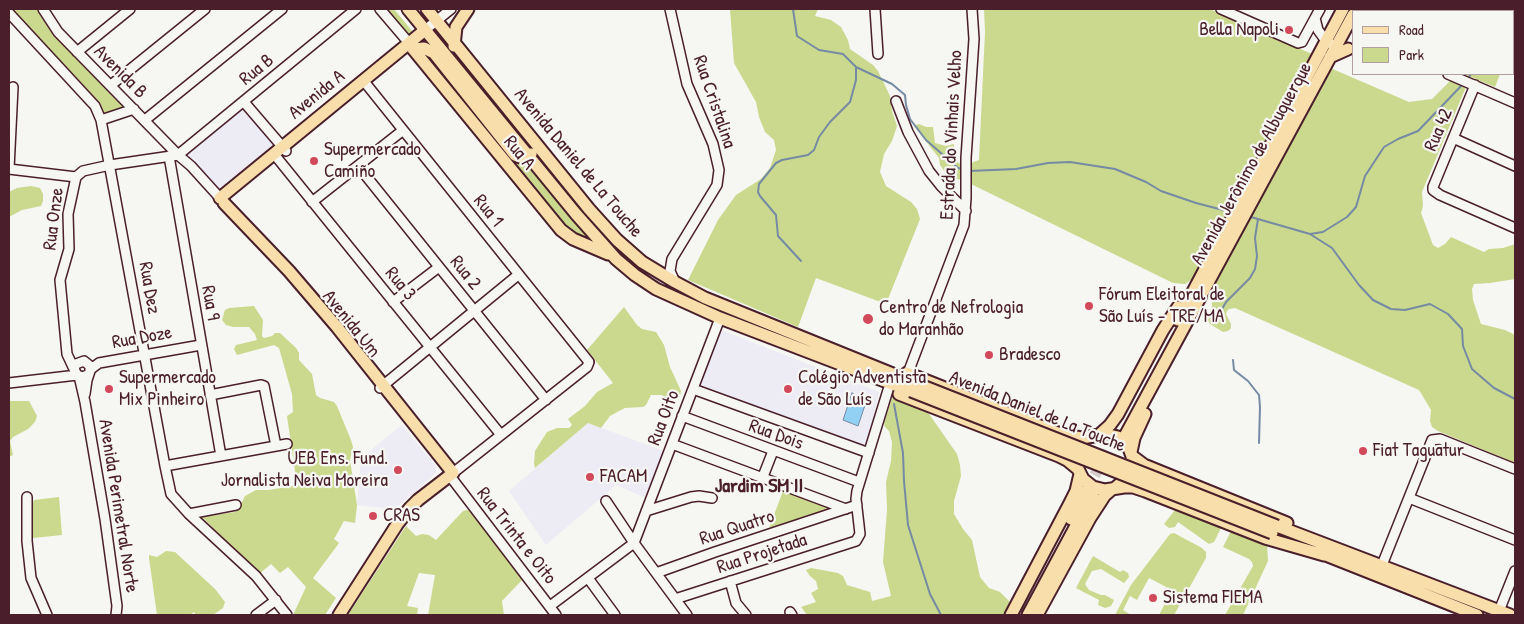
<!DOCTYPE html>
<html>
<head>
<meta charset="utf-8">
<style>
  body { margin:0 }
  #map { position:relative; width:1524px; height:624px; overflow:hidden; background:#f6f6f2; font-family:"Patrick Hand",sans-serif }
  canvas { display:block }
  .frame { position:absolute; inset:0; border:10px solid #4a1f2b; pointer-events:none }
  .legend { position:absolute; left:1352px; top:10px; width:162px; height:65px; box-sizing:border-box; background:#f6f6f2; border:1px solid #b1a0a2; margin:0; padding:6px 9px; list-style:none; font-size:15px; color:#4a1f2b }
  .legend li { display:flex; align-items:center; gap:10px; height:25px }
  .legend b { width:25px; border:1px solid #b1a0a2 }
</style>
</head>
<body>
<div id="map">
<canvas width="1524" height="624"></canvas>
<div class="frame"></div>
<ul class="legend">
<li><b style="height:6px;background:#f8deab"></b>Road</li>
<li><b style="height:14px;background:#cad98d"></b>Park</li>
</ul>
</div>
<script>
const context = document.querySelector('canvas').getContext('2d');
context.lineJoin = 'round';
function paint(path, color) { context.fillStyle = color; context.fill(path, 'evenodd'); }
const toPath = rows => new Path2D(rows.map(r => 'M' + r).join(''));
function strokePath(path, color, width, dash) { context.strokeStyle = color; context.lineWidth = width; context.lineCap = dash ? 'butt' : 'round'; context.setLineDash(dash || []); context.stroke(path); }
function drawText(font, color, halo, rows, align = 'center') {
  context.font = font + ' "Patrick Hand",sans-serif'; context.lineWidth = 4.5; context.setLineDash([]); context.textBaseline = 'middle'; context.strokeStyle = halo; context.fillStyle = color; for (const [text, x, y, turn = 0] of rows) {
    context.save(); context.translate(x, y); context.rotate((+turn || 0) * Math.PI / 180); context.textAlign = isNaN(turn) ? turn : align; if (halo) context.strokeText(text, 0, 0); context.fillText(text, 0, 0); context.restore();
  }
}
paint(toPath([
  [244,107,275,144,218,189,186,155],
  [721,330,879,392,867,449,697,387],
  [588,423,664,451,646,498,616,485,546,545,509,491],
  [402,425,436,466,436,473,395,509,357,505,361,458]
]), '#edebf4');
paint(toPath([
  [9,9,39,9,46,23,127,108,104,116,97,101],
  [384,9,394,9,412,31,406,36],
  [730,9,818,9,815,16,831,20,841,27,848,40,850,49,873,65,878,71,890,96,892,111,897,126,892,141,884,154,880,172,886,186,911,202,917,209,920,219,886,304,816,278,798,327,688,280,718,220,736,195,761,179,770,168,776,150,774,140,765,132,759,117,756,102,734,63],
  [984,9,1210,9,1312,54,1196,274,1191,280,1185,284,1173,283,971,184,968,180,955,179,949,177,945,172,940,165,939,158,914,126,919,124,926,127,933,127,935,143,946,146,954,144,954,159,963,166,979,160,985,32],
  [1456,9,1515,9,1515,65,1513,64,1513,11,1456,11],
  [1328,67,1409,102,1432,99,1450,81,1466,87,1422,192,1423,206,1421,213,1433,245,1438,248,1445,244,1451,237,1484,252,1489,249,1503,248,1515,244,1515,279,1490,283,1474,284,1472,289,1473,300,1481,324,1505,330,1515,335,1515,463,1438,431,1432,427,1430,421,1431,410,1419,390,1235,308,1229,309,1227,311,1226,314,1231,324,1231,328,1228,331,1223,332,1210,324,1207,319,1212,306,1212,282],
  [1463,74,1500,74,1495,87],
  [512,163,526,164,587,236,584,239,574,238],
  [31,186,40,188,43,194,43,201,41,206,22,210,9,217,9,192,17,188],
  [254,306,263,320,262,336,264,338,272,336,275,333,280,333,296,348,299,353,299,360,312,374,316,395,320,398,334,402,337,406,351,440,353,447,350,460,357,505,355,523,344,521,334,539,339,543,313,578,336,598,325,615,293,615,306,587,288,567,280,573,271,564,259,574,202,517,235,512,240,506,245,496,256,490,269,490,297,485,287,416,293,412,292,394,279,348,274,345,237,355,234,349,236,345,257,340,255,334,249,327,233,327,226,325,222,320,225,310,229,308],
  [624,307,637,325,642,329,656,332,664,345,670,367,681,391,680,396,678,400,673,400,661,395,651,395,646,405,643,407,625,408,619,411,610,416,601,428,588,423,535,468,534,464,535,451,547,432,557,428,569,428,572,425,568,419,585,406,597,392,613,383,587,350],
  [892,398,927,411,957,454,960,465,961,476,954,501,954,514,963,529,972,540,980,577,989,588,1000,592,1010,602,1005,615,807,615,801,607,816,602,811,593,818,589,816,581,810,576,806,570,811,568,838,573,843,576,847,585,870,592,872,601,891,596,883,562,887,510,886,482,891,461,892,442,889,431,885,427,884,423],
  [9,401,29,401,37,416,35,422,28,429,13,437,10,441,13,455,9,457],
  [783,491,829,506,829,508,828,511,768,531],
  [59,497,62,535,33,538,30,511,34,500],
  [467,510,470,511,523,579,502,601,504,615,428,615,435,575,419,573,407,606,418,608,417,615,348,615,406,526,416,536,422,534,429,535,436,540,463,511],
  [1175,510,1221,528,1214,542,1209,544,1178,522,1175,527,1169,528,1164,524],
  [1233,529,1267,543,1268,561,1243,615,1225,615,1253,566,1252,562,1249,559,1223,547,1230,533],
  [1174,533,1202,548,1206,552,1206,558,1174,615,1159,615,1172,590,1149,578,1137,600,1130,596,1123,610,1131,615,1116,615,1116,613,1131,585,1170,534],
  [166,551,175,552,215,589,225,602,223,608,213,615,196,615,194,612,190,615,157,615,149,558,149,555,157,557],
  [1093,556,1120,572,1123,570,1128,573,1129,577,1124,583,1101,569,1092,571,1085,584,1089,590,1101,595,1105,595,1114,600,1111,606,1105,608,1098,605,1099,600,1076,588]
]), '#cad98d');
const water = toPath([
  [852,393,866,402,858,426,843,420,852,393]
]);
paint(water, '#93d1f4');
strokePath(water, '#768aa4', 1);
strokePath(toPath([
  [793,9,797,36,819,50,843,54,856,67,892,84,905,95,906,105,910,119,926,140,958,168,962,169],
  [1513,47,1515,47],
  [1469,77,1471,74],
  [969,171,1016,169,1048,163,1070,162,1115,169,1146,182,1161,191,1196,203,1227,211],
  [1251,217,1310,234,1332,248,1359,285,1373,300,1391,309,1405,310,1430,304,1448,314,1462,329,1463,346,1472,369,1494,388,1515,399],
  [1310,234,1323,232,1347,217,1356,207,1365,176,1384,147,1398,139,1418,131,1462,85],
  [801,261,778,236,776,215,760,196,758,192,759,184,776,163,782,160,808,155,814,150,819,137,830,122,850,102,856,80,856,67],
  [1222,323,1221,311,1226,302,1250,278,1255,269,1257,256,1255,238,1258,219],
  [1233,360,1234,370,1248,381,1259,395,1260,407,1259,443],
  [894,404,903,453,904,481,908,525,930,594,941,615]
]), '#768aa4', 2);
strokePath(toPath([
  [1087,490,1119,430]
]), '#d4cbca', 11, [11, 5.5]);
const minor = toPath([
  [43,9,58,32,178,155,191,166,220,198],
  [380,9,409,43],
  [670,9,687,84,713,144,719,170,717,185,672,259,670,271,675,282],
  [875,9,878,54],
  [1221,9,1298,43,1302,42,1315,18],
  [1320,9,1315,18,1318,30,1326,41,1331,44],
  [1384,11,1385,9],
  [1452,11,1453,9],
  [9,13,95,106,101,120,165,466,171,494,189,514,256,576,287,615],
  [425,30,451,9],
  [77,52,130,9],
  [1448,74,1515,103],
  [363,80,589,362,587,367,453,473],
  [111,85,205,9],
  [1475,85,1433,187,1433,190,1440,195,1515,228],
  [896,101,908,132,929,171,941,186,966,211],
  [244,102,286,151],
  [101,120,134,109],
  [145,120,282,9],
  [1453,138,1515,166],
  [274,154,501,435],
  [178,155,356,9],
  [169,156,221,456],
  [358,166,546,400],
  [9,169,13,87],
  [9,169,76,177],
  [312,202,402,131],
  [393,302,439,267],
  [74,369,67,354,60,280,69,249,68,214,76,177,83,171,110,165,178,155],
  [91,369,99,363,201,345],
  [908,373,964,225,966,198,966,158,974,39,972,9],
  [79,376,85,402,105,519,117,606,116,615],
  [9,383,77,375],
  [380,388,518,275],
  [693,389,869,453],
  [85,394,87,380,90,371,90,366,84,361,76,364,74,369,77,375,83,377,89,374],
  [210,395,261,385,264,386,276,446],
  [682,416,859,482],
  [672,444,846,509],
  [165,466,287,444],
  [450,476,556,615],
  [762,479,773,451],
  [27,497,27,541,31,578,47,615],
  [1409,498,1515,540],
  [606,501,634,543,687,615],
  [646,511,691,497,699,496,712,498],
  [189,514,236,505],
  [1382,565,1432,440,1440,439,1515,469],
  [656,573,715,552,857,505],
  [588,578,615,615],
  [730,581,736,603,746,615],
  [675,599,856,541,860,534,856,499,857,491,888,390],
  [550,606,634,543,720,318],
  [1499,611,1515,571],
  [790,612,792,615],
  [256,615,276,600]
]);
const major = toPath([
  [408,9,576,214,616,259,635,275,656,289,720,318,911,391],
  [427,9,589,209,617,240,642,262,675,282,705,298,915,383],
  [454,46,456,27,468,9],
  [413,49,561,230,573,239,608,254],
  [413,49,424,48,434,53,515,155,523,158,531,154],
  [1330,57,1348,49],
  [220,198,425,30],
  [224,203,289,271,337,327,453,473,418,500,410,508,398,523,339,615],
  [1178,320,1343,9],
  [907,373,1063,435,1082,438,1105,434,1118,437,1128,446,1132,456,1132,463,1127,478,1115,488],
  [899,394,1059,456,1067,460,1078,469],
  [1099,435,1110,425,1118,414,1163,330,1178,307],
  [1125,436,1353,15],
  [1081,449,1077,462,1078,469,1083,479,1093,487,1105,490,1124,487,1133,487,1145,491,1265,538,1324,555],
  [1131,452,1134,438,1145,414],
  [1132,456,1144,465,1287,523],
  [1071,519,1087,490],
  [1277,526,1510,615],
  [1318,552,1477,615],
  [1011,615,1070,503,1076,491,1080,474],
  [1028,615,1093,494],
  [1037,615,1090,518,1105,495,1112,489]
]);
strokePath(minor, '#4a1f2b', 12);
strokePath(major, '#4a1f2b', 15);
strokePath(minor, '#f6f6f2', 9);
strokePath(major, '#f8deab', 11);
const majorBridge = toPath([
  [915,383,1277,526],
  [911,391,1272,533]
]);
strokePath(majorBridge, '#4a1f2b', 15, []);
strokePath(majorBridge, '#f8deab', 11);
for (const [x, y, r, color] of [
  [1289,30,5,"#d1495b"],
  [314,161,5,"#d1495b"],
  [1089,306,5,"#d1495b"],
  [868,319,6,"#d1495b"],
  [989,355,5,"#d1495b"],
  [109,389,5,"#d1495b"],
  [788,389,5,"#d1495b"],
  [1363,451,5,"#d1495b"],
  [398,470,5,"#d1495b"],
  [590,477,5,"#d1495b"],
  [373,516,5,"#d1495b"],
  [1153,598,5,"#d1495b"]
]) { const dot = new Path2D(); dot.arc(x, y, r, 0, 2 * Math.PI); context.fillStyle = color; context.fill(dot); strokePath(dot, '#f6f6f2', 2); }
drawText('19px', '#4a1f2b', '#f6f6f2', [
  ["Bella Napoli",1279,30,"right"],
  ["Supermercado",324,150],
  ["Camiño",324,172],
  ["Fórum Eleitoral de",1099,295],
  ["São Luís - TRE/MA",1099,317],
  ["Centro de Nefrologia",879,308],
  ["do Maranhão",879,330],
  ["Bradesco",999,355],
  ["Supermercado",119,378],
  ["Mix Pinheiro",119,400],
  ["Colégio Adventista",798,378],
  ["de São Luís",798,400],
  ["Fiat Taguatur",1373,451],
  ["UEB Ens. Fund.",388,459,"right"],
  ["Jornalista Neiva Moreira",388,481,"right"],
  ["FACAM",600,477],
  ["CRAS",383,516],
  ["Sistema FIEMA",1163,598]
], 'left');
drawText('19px', '#4a1f2b', '#f6f6f2', [
  ["Rua B",257,70,-39],
  ["Avenida B",120,72,45],
  ["Avenida A",317,95,-39],
  ["Rua Cristalina",714,102,71],
  ["Rua 42",1439,130,-67],
  ["Estrada do Vinhais Velho",952,135,-87],
  ["Rua A",519,153,51],
  ["Avenida Daniel de La Touche",578,163,50],
  ["Avenida Jerônimo de Albuquerque",1252,164,-61],
  ["Rua 1",488,211,51],
  ["Rua Onze",54,219,-83],
  ["Rua 2",465,273,51],
  ["Rua 3",400,284,51],
  ["Rua Dez",149,288,80],
  ["Rua 9",210,303,80],
  ["Avenida Um",351,324,51],
  ["Rua Doze",142,338,-10],
  ["Avenida Daniel de La Touche",1037,412,22],
  ["Rua Oito",664,418,-69],
  ["Rua Dois",776,435,20],
  ["Avenida Perimetral Norte",118,506,81],
  ["Rua Quatro",737,528,-18],
  ["Rua Trinta e Oito",516,536,52],
  ["Rua Projetada",762,554,-18]
]);
drawText('bold 20px', '#4a1f2b', '#f6f6f2', [
  ["Jardim SM II",759,487]
]);
</script>
</body>
</html>
